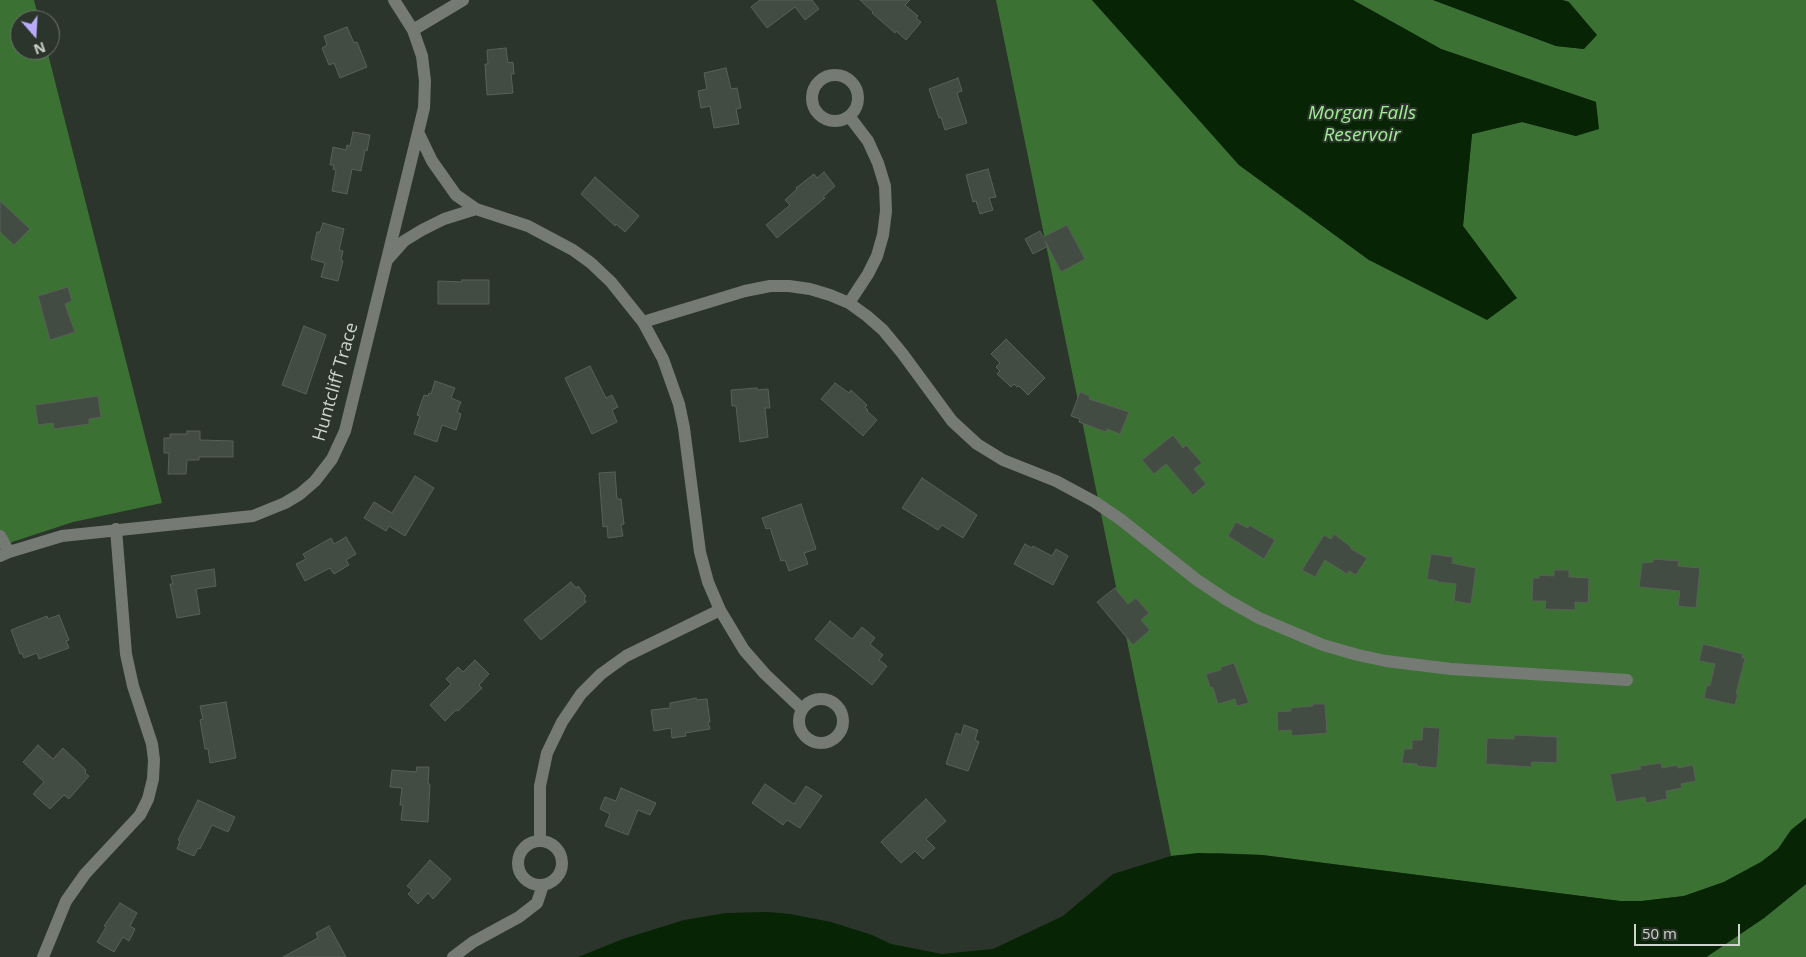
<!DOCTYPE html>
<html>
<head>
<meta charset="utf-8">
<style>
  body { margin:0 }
  #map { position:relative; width:1806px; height:957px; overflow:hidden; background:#2c352b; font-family:"Open Sans",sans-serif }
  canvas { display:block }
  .north { position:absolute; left:10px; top:10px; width:50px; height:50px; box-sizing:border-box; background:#2c352b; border:1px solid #6d746c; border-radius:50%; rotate:161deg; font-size:14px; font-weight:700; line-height:20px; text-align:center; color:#ced3cd }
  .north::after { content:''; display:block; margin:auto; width:18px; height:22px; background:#b8abf7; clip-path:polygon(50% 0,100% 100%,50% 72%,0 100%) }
  .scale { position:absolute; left:1634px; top:924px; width:106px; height:22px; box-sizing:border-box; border:2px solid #ced3cd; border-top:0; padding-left:6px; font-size:15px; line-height:18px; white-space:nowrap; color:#ced3cd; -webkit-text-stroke:4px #2c352b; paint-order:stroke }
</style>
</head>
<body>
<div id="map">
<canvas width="1806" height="957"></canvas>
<div class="north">N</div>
<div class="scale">50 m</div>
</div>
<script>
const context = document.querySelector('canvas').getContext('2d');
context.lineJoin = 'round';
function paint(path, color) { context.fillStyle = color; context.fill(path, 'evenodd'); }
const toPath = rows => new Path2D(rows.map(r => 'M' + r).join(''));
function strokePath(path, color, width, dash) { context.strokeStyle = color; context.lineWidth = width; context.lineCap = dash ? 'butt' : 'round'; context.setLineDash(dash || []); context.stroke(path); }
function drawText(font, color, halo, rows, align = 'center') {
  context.font = font + ' "Open Sans",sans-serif'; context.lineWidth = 4; context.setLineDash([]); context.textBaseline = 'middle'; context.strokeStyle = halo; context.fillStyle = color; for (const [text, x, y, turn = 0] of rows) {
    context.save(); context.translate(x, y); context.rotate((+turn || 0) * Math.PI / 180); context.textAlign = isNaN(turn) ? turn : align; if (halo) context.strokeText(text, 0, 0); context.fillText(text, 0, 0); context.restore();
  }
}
paint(toPath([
  [0,0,34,0,39,20,20,20,20,50,47,50,162,503,73,522,0,546],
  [996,0,1092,0,1239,165,1369,260,1516,298,1463,226,1472,134,1522,122,1576,136,1596,102,1441,49,1353,0,1433,0,1556,46,1584,49,1569,2,1562,0,1806,0,1806,818,1791,830,1778,849,1761,862,1724,882,1684,896,1642,901,1620,901,1262,855,1219,853,1171,856],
  [1806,884,1806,957,1707,957,1764,918]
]), '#3b7233');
paint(toPath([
  [1092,0,1353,0,1441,49,1596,102,1599,129,1576,136,1522,122,1472,134,1463,226,1517,298,1487,320,1369,260,1239,165],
  [1433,0,1562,0,1569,2,1597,35,1584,49,1556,46],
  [1806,818,1806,884,1764,918,1706,957,578,957,623,939,684,920,726,913,768,912,790,914,831,922,872,935,891,944,942,954,993,949,1063,916,1113,874,1171,856,1198,853,1262,855,1620,901,1642,901,1684,896,1724,882,1761,862,1778,849,1791,830]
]), '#072404');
const building = toPath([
  [760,0,812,0,819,9,805,20,795,7,767,28,751,7,760,0],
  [860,0,910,0,905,5,918,16,916,18,921,22,906,40,896,31,895,33,872,13,873,12,860,0],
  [347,27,354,43,357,42,367,67,340,78,334,63,329,65,322,48,327,45,324,36,347,27],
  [506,48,508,63,513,62,514,74,511,74,513,93,487,95,485,64,488,64,487,50,506,48],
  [726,68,731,89,737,88,741,108,736,109,739,124,714,128,710,106,701,108,698,91,707,89,704,73,726,68],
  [958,78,962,91,957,93,967,123,945,130,941,117,939,118,929,89,958,78],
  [353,132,370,135,367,151,365,150,361,171,352,169,347,194,332,191,336,170,333,169,334,165,330,165,333,147,346,150,347,145,350,146,353,132],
  [988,169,996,197,989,198,993,210,980,214,976,201,973,202,966,175,988,169],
  [824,172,835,186,823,197,825,198,777,238,766,225,790,205,785,200,797,189,796,188,814,174,817,178,824,172],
  [595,177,639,216,625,232,616,224,615,226,581,194,595,177],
  [0,201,30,229,14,245,0,232,0,201],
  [323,223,344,229,339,250,343,251,341,260,343,261,338,281,321,277,325,263,311,259,317,232,320,232,323,223],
  [1067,225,1085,259,1061,272,1045,241,1048,246,1033,254,1025,239,1040,231,1043,237,1067,225],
  [462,280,489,280,489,304,438,304,438,281,462,282,462,280],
  [68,287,72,301,65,304,75,332,50,340,38,296,68,287],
  [304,326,326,335,306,394,282,385,304,326],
  [1006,339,1045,378,1028,395,1019,386,1017,387,1014,384,1011,387,997,374,1000,371,996,367,1000,363,991,354,1006,339],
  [590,366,606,398,612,395,618,407,612,410,617,422,592,434,565,378,590,366],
  [435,381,455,388,451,398,461,402,457,412,461,414,456,430,442,425,437,442,414,434,420,416,417,415,424,395,428,396,429,393,431,394,435,381],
  [835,383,849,393,851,390,867,405,865,407,868,410,867,411,877,420,863,436,821,399,835,383],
  [757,388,757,390,768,389,770,408,765,408,768,437,740,442,736,406,732,406,731,390,757,388],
  [1080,392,1090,396,1089,399,1129,412,1120,434,1107,429,1106,432,1079,422,1080,419,1071,416,1080,392],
  [98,396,101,417,89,419,89,424,54,429,53,423,38,425,35,405,98,396],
  [187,431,200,431,200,440,233,441,233,457,199,457,199,460,187,460,186,474,168,474,169,453,164,453,164,438,170,438,170,434,187,434,187,431],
  [1173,435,1183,448,1186,445,1202,463,1194,469,1206,484,1193,495,1166,464,1154,474,1142,460,1173,435],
  [615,472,617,499,621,499,624,524,621,525,623,536,608,538,607,526,603,527,599,473,615,472],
  [415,476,434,488,405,536,389,526,386,531,364,518,374,502,392,513,415,476],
  [922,478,977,515,963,538,942,525,938,530,902,508,922,478],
  [801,504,816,549,804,553,808,564,789,571,785,560,781,561,770,528,766,529,762,518,801,504],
  [1236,522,1248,528,1249,525,1275,540,1264,559,1228,536,1236,522],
  [1334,534,1351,547,1351,549,1367,558,1356,575,1349,571,1347,574,1325,560,1315,577,1302,570,1324,535,1331,539,1334,534],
  [346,537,356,554,346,560,349,565,334,574,330,568,305,581,296,564,306,559,303,554,331,538,334,544,346,537],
  [1025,544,1032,548,1033,546,1052,556,1056,549,1068,556,1053,585,1014,564,1025,544],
  [1431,554,1453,557,1452,563,1476,568,1471,604,1454,601,1456,584,1437,582,1438,581,1427,579,1431,554],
  [1653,559,1679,561,1678,566,1700,568,1696,608,1678,606,1680,591,1639,587,1642,563,1653,562,1653,559],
  [214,569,216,586,196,589,200,614,177,618,170,584,173,584,171,576,214,569],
  [1554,570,1569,570,1569,577,1589,578,1588,603,1575,602,1575,610,1545,609,1546,601,1532,601,1533,578,1539,578,1539,575,1554,576,1554,570],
  [571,582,576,588,578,586,586,596,584,598,586,602,541,640,524,620,571,582],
  [1115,588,1128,604,1136,598,1149,613,1141,620,1150,630,1133,645,1097,602,1115,588],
  [59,615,69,640,66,641,69,648,39,659,37,653,24,658,22,653,20,654,11,630,47,616,48,619,59,615],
  [830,621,852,639,862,627,875,638,870,644,883,655,879,660,887,666,872,685,815,639,830,621],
  [1703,644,1743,654,1742,658,1745,658,1736,694,1738,694,1735,705,1704,698,1707,685,1710,686,1715,664,1699,661,1703,644],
  [475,660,489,674,479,685,482,688,458,711,456,710,445,721,430,705,451,684,446,679,458,667,463,672,475,660],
  [1234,663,1249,703,1237,706,1235,699,1218,704,1213,688,1210,687,1206,674,1221,670,1221,667,1234,663],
  [696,698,697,700,707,699,710,722,708,722,710,729,685,733,686,736,672,738,671,728,654,731,651,710,670,708,670,703,696,698],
  [226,702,236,758,210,763,208,749,205,749,200,720,203,719,200,706,226,702],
  [1313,704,1325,704,1327,733,1292,736,1291,730,1278,731,1277,712,1291,711,1291,708,1313,706,1313,704],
  [964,725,978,730,975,740,979,742,968,771,946,764,956,733,961,735,964,725],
  [1423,727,1440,728,1437,768,1417,766,1417,764,1402,763,1404,749,1412,749,1412,740,1422,740,1423,727],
  [1514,735,1557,737,1557,763,1532,762,1531,767,1486,764,1487,738,1514,739,1514,735],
  [38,745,53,759,63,748,86,770,85,773,89,776,69,799,64,795,50,809,33,794,44,782,23,762,38,745],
  [1661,763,1662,768,1678,765,1678,768,1693,765,1696,781,1681,784,1682,788,1666,791,1667,799,1646,803,1645,797,1616,802,1610,774,1641,769,1640,766,1661,763],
  [417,767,429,767,428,784,430,784,428,822,401,820,403,805,400,805,402,788,390,787,392,770,416,772,417,767],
  [765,784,794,804,806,786,822,796,800,828,787,820,783,825,752,803,765,784],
  [621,788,656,803,650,815,638,810,628,835,605,826,610,814,600,809,605,797,616,801,621,788],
  [926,799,946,821,926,839,935,848,923,859,915,851,901,863,881,842,926,799],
  [198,800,235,817,228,832,212,825,200,849,198,848,194,856,177,849,180,841,178,840,198,800],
  [430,860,451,879,433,899,428,893,418,904,408,894,412,890,407,886,430,860],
  [120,903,137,913,130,926,135,929,129,941,123,937,114,952,97,942,106,927,104,926,120,903],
  [329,926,346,957,283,957,318,938,316,933,329,926]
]);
paint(building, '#434c42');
strokePath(building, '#586157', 1);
strokePath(toPath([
  [413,30,463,0],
  '812 98a23 23 0 1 1 46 0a23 23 0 1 1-46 0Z',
  [419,134,432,161,456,195,476,209,528,226,573,250,591,263,611,282,643,322,663,359,679,404,684,428,700,552,708,582,720,610,744,650,765,674,802,709],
  [388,259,404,241,422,230,444,219,476,209],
  [849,303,868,274,877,256,883,235,886,211,885,186,878,163,868,141,849,116],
  [643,322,745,291,770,286,789,286,810,289,830,295,849,303,867,316,883,330,902,353,952,421,977,444,1003,460,1056,481,1095,502,1120,519,1197,580,1227,600,1259,618,1323,645,1358,655,1386,661,1451,669,1627,680],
  [0,536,9,552],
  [0,556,9,552,62,536,253,516,285,503,300,494,315,481,332,459,345,431,424,108,425,81,422,56,413,30,394,0],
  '799 721a22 22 0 1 1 44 0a22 22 0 1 1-44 0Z',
  '518 863a22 22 0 1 1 44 0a22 22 0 1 1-44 0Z',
  [540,841,540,786,547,753,562,722,581,694,601,674,626,656,720,610],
  [43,957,66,901,85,874,140,815,148,799,153,779,154,760,152,744,133,686,126,654,116,529],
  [453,957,473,942,519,917,537,903,543,885]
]), '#767a75', 12);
drawText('18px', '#ced3cd', '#2c352b', [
  ["Huntcliff Trace",336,382,-74]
]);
drawText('italic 19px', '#a0ed95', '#2c352b', [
  ["Morgan Falls",1362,114],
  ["Reservoir",1362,136]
]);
</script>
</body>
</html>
